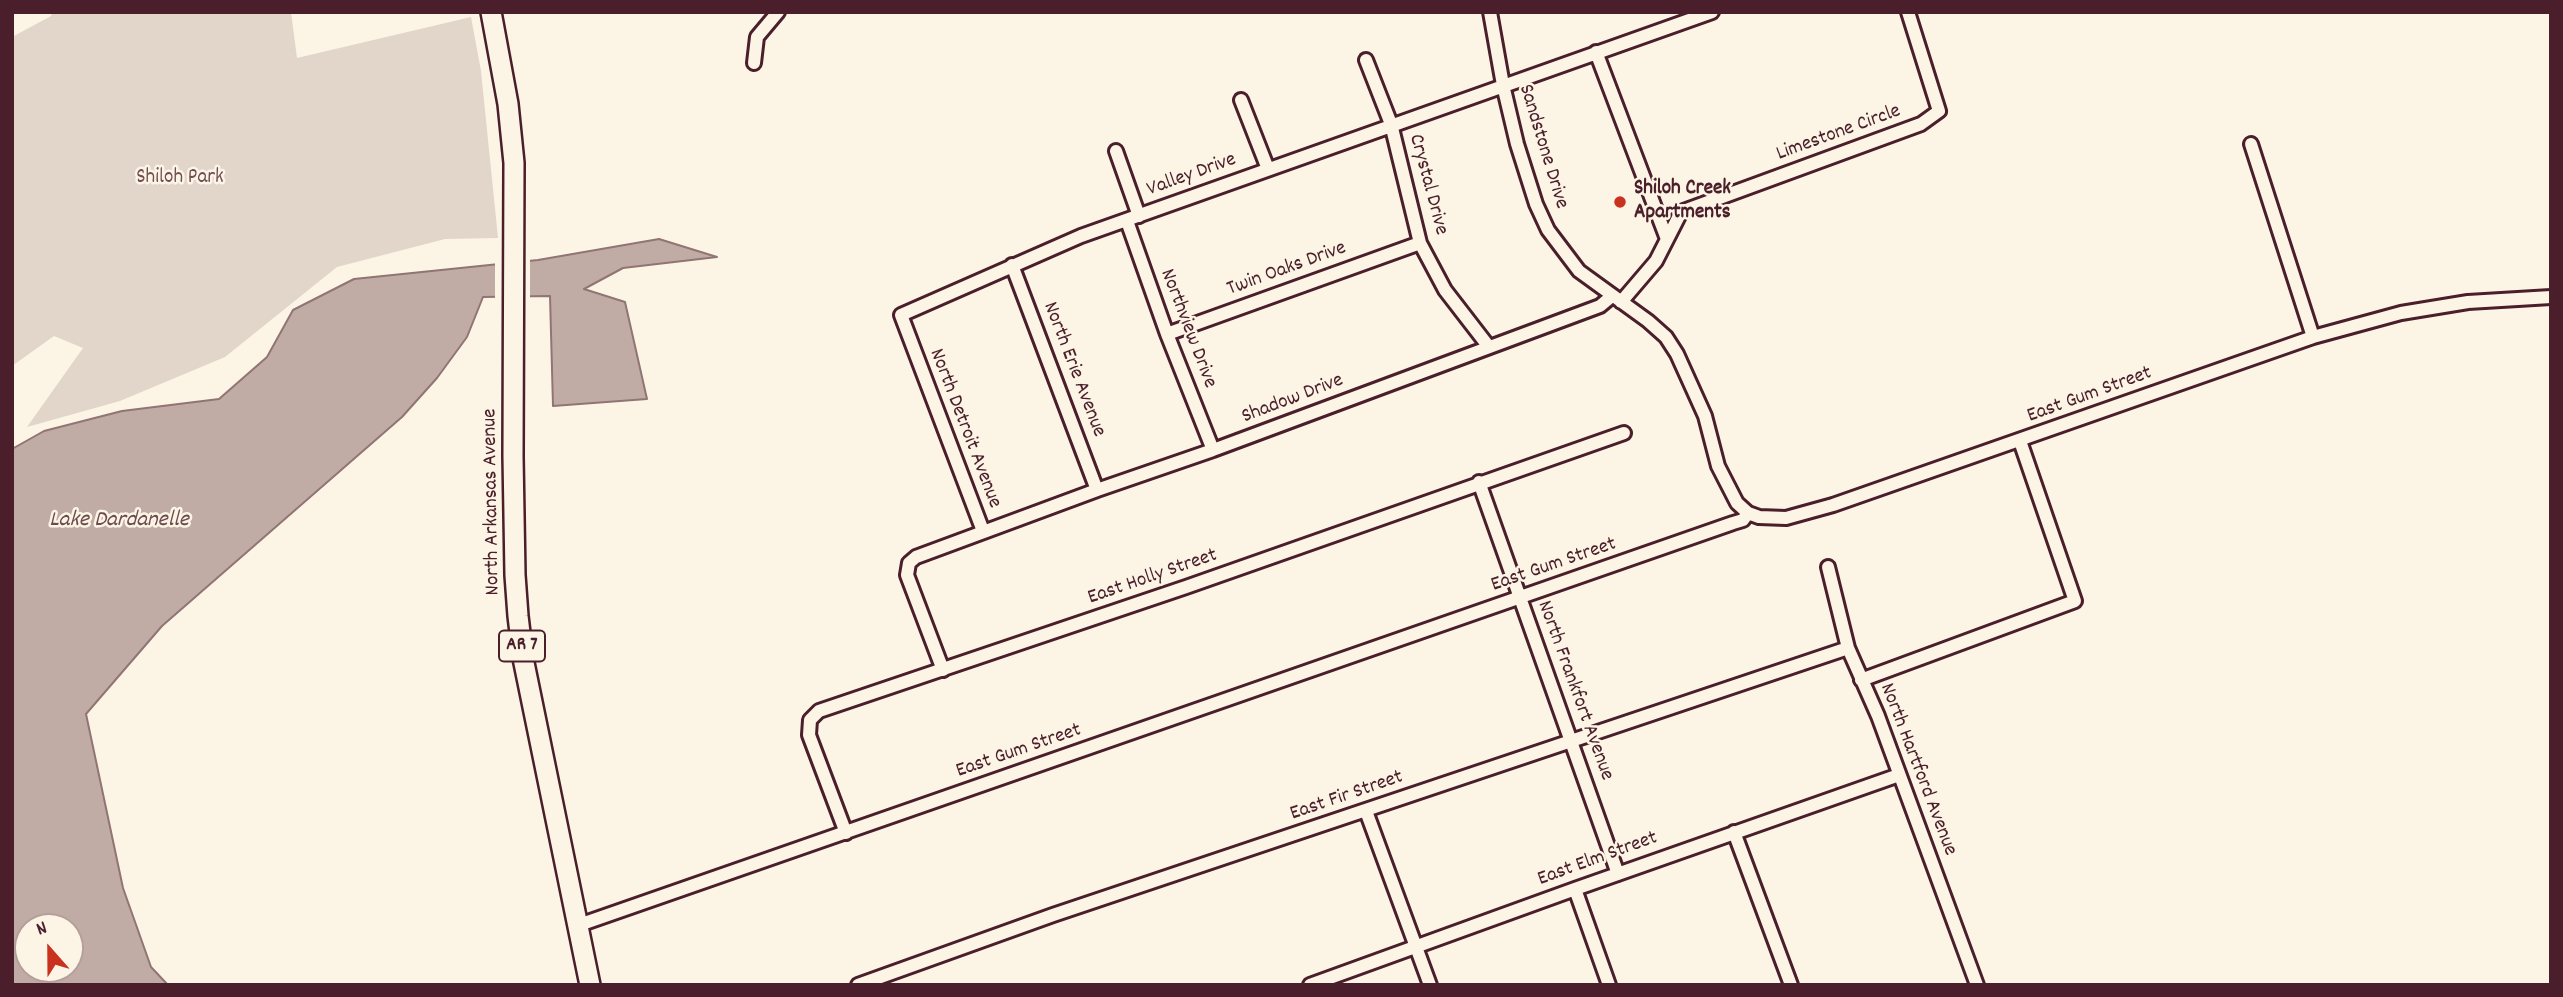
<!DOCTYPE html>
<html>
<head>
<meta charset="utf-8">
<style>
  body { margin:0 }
  #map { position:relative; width:2563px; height:997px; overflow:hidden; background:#fcf5e5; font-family:Dekko,sans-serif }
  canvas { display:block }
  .frame { position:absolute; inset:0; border:14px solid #4a1f2b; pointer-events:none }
  .north { position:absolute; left:14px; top:913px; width:70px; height:70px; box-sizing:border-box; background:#fcf5e5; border:2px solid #b59f9b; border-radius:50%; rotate:339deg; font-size:19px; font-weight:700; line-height:28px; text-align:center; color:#4a1f2b }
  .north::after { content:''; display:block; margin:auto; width:24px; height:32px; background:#c8321e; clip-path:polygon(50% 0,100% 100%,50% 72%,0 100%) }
</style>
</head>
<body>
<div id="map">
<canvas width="2563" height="997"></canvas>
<div class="frame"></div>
<div class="north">N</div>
</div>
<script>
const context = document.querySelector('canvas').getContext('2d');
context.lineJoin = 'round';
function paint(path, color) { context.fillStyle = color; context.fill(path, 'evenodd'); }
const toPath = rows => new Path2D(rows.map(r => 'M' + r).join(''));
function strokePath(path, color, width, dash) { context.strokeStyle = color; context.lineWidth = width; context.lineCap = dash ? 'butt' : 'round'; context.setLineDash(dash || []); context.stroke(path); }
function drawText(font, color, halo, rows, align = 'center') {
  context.font = font + ' Dekko,sans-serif'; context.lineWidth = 5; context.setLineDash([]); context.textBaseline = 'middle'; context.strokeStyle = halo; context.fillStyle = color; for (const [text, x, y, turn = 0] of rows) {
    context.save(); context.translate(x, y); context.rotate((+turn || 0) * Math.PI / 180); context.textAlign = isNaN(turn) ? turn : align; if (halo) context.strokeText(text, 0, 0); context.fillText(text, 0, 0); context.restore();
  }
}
paint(toPath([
  [52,12,291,12,297,58,471,17,481,71,498,238,445,239,337,267,225,357,120,401,27,427,83,348,54,336,12,366,12,37,51,16]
]), '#e2d5ca');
const water = toPath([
  [659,239,717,257,623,268,584,289,625,302,647,399,553,406,550,296,483,297,467,337,437,378,402,417,162,626,86,714,123,888,151,967,168,985,12,985,12,449,44,431,122,411,219,399,267,357,293,310,354,279,538,260,659,239],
  [28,927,70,927,70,969,28,969,28,927]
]);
paint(water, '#c0aca5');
strokePath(water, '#917474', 2);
paint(toPath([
  [530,257,530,299,495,300,495,261]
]), '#fcf5e5');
const minor = toPath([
  [1490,12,1503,85,1517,144,1536,204,1548,230,1579,271,1648,321,1666,337,1677,354,1705,416,1718,466,1737,503,1748,513],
  [1596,52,1667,239],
  [1366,60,1391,124,1420,243,1445,290,1489,347],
  [754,63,757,37,778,12],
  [1241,100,1268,169],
  [2251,144,2313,337],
  [1116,151,1139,216],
  [1127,221,1167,334,1213,450],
  [1012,265,1097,490],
  [1621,302,1656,261,1681,212,1921,124,1939,111,1908,12],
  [1167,334,1420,243],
  [1479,482,1618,874],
  [983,531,901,315,1081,236,1712,12],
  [1828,567,1848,648,1878,716,1977,985],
  [943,670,907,575,909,563,916,557,1097,490,1213,450,1600,306,1612,296],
  [1861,680,2075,601,2020,441],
  [1366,811,1430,985],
  [1734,832,1791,985],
  [846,833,809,735,810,720,819,711,1186,587,1624,433],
  [1575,889,1609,985],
  [579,925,1733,523,1743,520,1748,513,1759,517,1786,518,1833,505,2313,337,2401,313,2468,302,2551,297],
  [858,985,1053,915,1848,648],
  [1310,985,1575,889,1899,775]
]);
const primary = toPath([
  [491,12,508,104,514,163,513,456,515,575,518,616,523,658,590,985]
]);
strokePath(minor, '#4a1f2b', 18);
strokePath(primary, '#4a1f2b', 24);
strokePath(minor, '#fcf5e5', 12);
strokePath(primary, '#fcf5e5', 19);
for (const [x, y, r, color] of [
  [1620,202,7,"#c8321e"]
]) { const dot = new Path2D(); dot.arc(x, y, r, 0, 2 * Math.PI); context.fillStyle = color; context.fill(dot); strokePath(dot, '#fcf5e5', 2.5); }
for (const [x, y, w] of [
  [522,646,46]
]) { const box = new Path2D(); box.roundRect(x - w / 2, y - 15.5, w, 31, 5); context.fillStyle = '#fcf5e5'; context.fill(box); strokePath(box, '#4a1f2b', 2); }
drawText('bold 19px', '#4a1f2b', null, [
  ["AR 7",522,646]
]);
drawText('21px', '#4a1f2b', '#fcf5e5', [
  ["Limestone Circle",1839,134,-20],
  ["Sandstone Drive",1542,147,73],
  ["Valley Drive",1192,176,-20],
  ["Crystal Drive",1427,185,75],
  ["Twin Oaks Drive",1287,270,-20],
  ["Northview Drive",1187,329,69],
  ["North Erie Avenue",1073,370,69],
  ["East Gum Street",2090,396,-20],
  ["Shadow Drive",1293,400,-21],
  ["North Detroit Avenue",964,429,69],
  ["North Arkansas Avenue",493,502,-91],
  ["East Gum Street",1554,566,-19],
  ["East Holly Street",1153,578,-19],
  ["North Frankfort Avenue",1574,691,70],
  ["East Gum Street",1019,752,-19],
  ["North Hartford Avenue",1917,770,69],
  ["East Fir Street",1347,797,-19],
  ["East Elm Street",1598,860,-20]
]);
drawText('21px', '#704c53', '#fcf5e5', [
  ["Shiloh Park",180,179]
]);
drawText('bold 21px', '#4a1f2b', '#fcf5e5', [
  ["Shiloh Creek",1634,190],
  ["Apartments",1634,214]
], 'left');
drawText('italic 23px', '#6d4950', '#fcf5e5', [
  ["Lake Dardanelle",119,522]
]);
</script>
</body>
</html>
